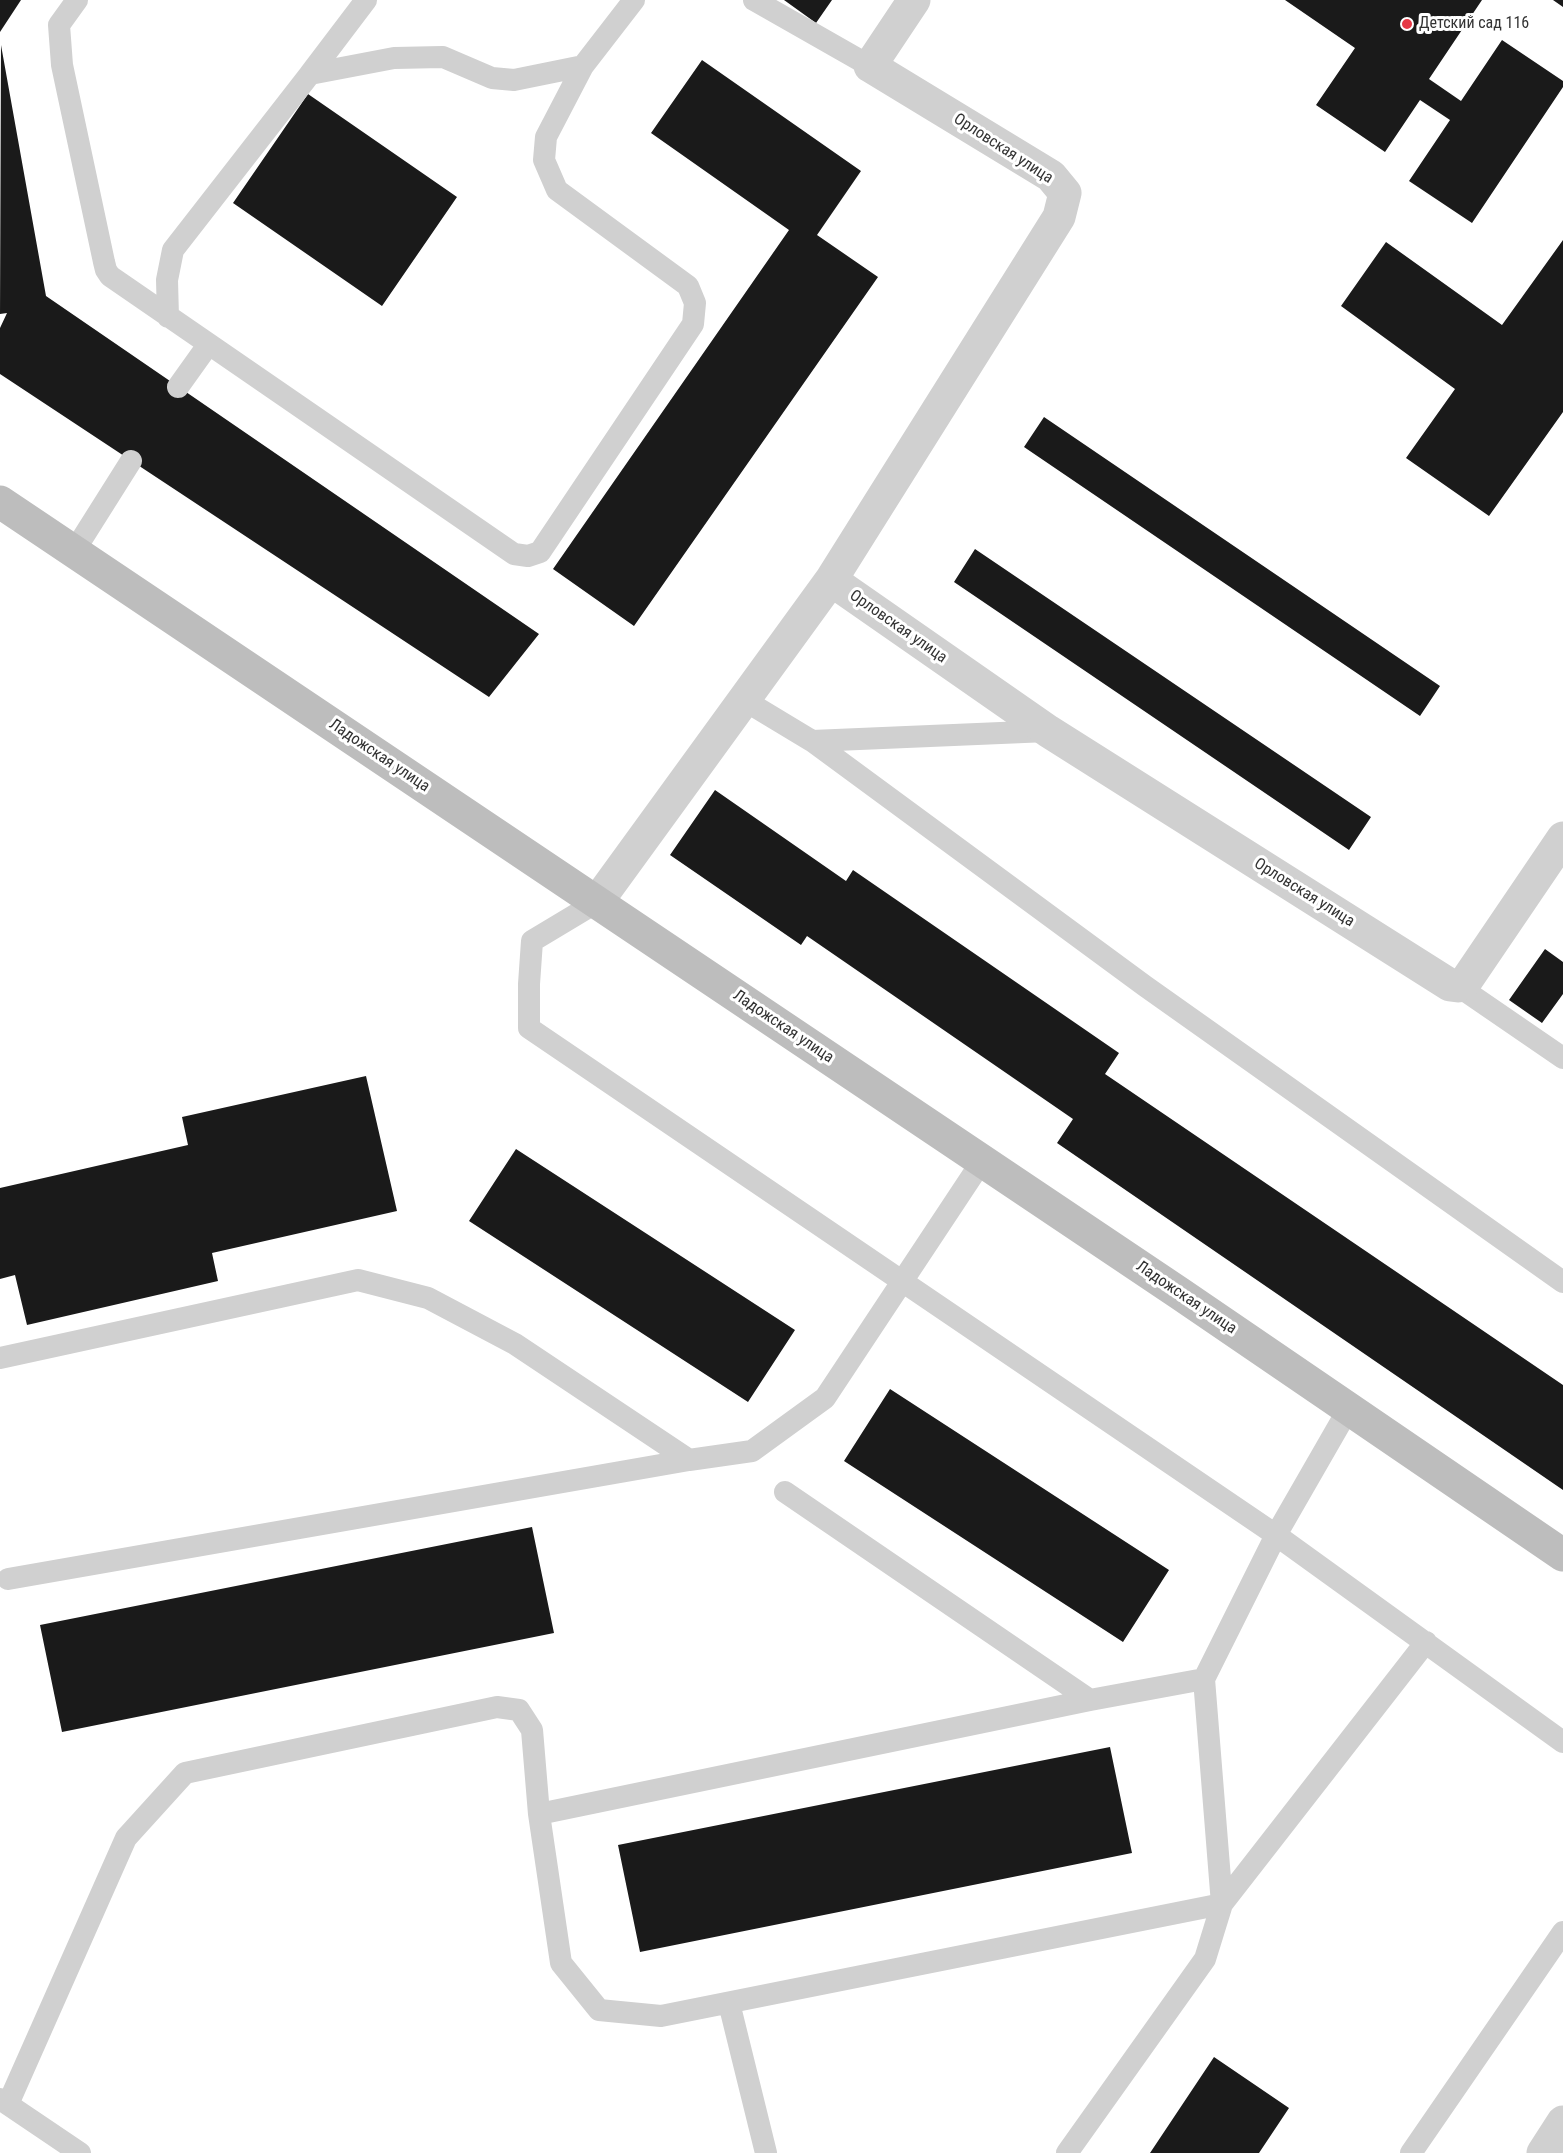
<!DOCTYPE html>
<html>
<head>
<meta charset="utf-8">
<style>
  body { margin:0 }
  canvas { display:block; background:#fff }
</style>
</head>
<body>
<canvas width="1563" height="2153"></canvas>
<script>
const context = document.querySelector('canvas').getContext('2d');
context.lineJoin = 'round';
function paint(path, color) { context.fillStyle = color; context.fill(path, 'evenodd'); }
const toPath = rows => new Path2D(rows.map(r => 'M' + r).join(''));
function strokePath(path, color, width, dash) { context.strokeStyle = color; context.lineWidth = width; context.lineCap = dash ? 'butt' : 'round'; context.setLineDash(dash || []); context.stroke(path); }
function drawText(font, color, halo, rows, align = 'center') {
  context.font = font + ' "Roboto Condensed",sans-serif'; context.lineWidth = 6; context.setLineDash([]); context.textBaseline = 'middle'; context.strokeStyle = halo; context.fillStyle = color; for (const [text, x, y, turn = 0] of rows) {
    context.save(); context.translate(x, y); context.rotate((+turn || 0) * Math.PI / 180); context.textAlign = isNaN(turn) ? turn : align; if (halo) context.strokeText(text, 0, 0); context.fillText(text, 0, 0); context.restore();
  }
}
paint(toPath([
  [0,0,21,0,0,32],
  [784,0,832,0,816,23],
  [1285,0,1482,0,1429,79,1461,101,1502,40,1563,81,1563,87,1472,223,1409,181,1450,120,1420,100,1385,152,1316,105,1355,48],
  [1553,0,1563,0,1563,7],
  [1,45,46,296,539,634,489,697,0,374,0,328,7,313,0,314],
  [702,60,861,171,817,235,878,277,634,626,553,569,789,230,651,133],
  [308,94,457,197,382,306,233,203],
  [1563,240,1563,412,1489,516,1406,458,1455,389,1341,306,1386,242,1502,325],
  [1044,417,1440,686,1420,716,1024,447],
  [975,549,1371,817,1349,850,954,582],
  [715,790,846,881,853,870,1119,1053,1105,1074,1563,1385,1563,1490,1057,1143,1073,1119,807,936,801,945,670,855],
  [1545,949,1563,962,1563,994,1542,1023,1509,1000],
  [366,1076,397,1211,212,1253,218,1281,27,1325,15,1275,0,1279,0,1188,188,1145,182,1117],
  [516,1149,795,1330,748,1402,469,1221],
  [890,1389,1169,1570,1123,1642,844,1461],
  [532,1527,554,1633,62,1732,40,1625],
  [1110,1747,1132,1853,640,1952,618,1845],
  [1214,2057,1289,2108,1259,2153,1150,2153]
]), '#1a1a1a');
strokePath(toPath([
  [77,0,59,25,62,65,104,262,106,270,110,276,514,554,528,556,540,552,693,324,695,303,688,286,557,190,544,160,546,137,583,66,634,0],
  [754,0,870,66],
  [310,74,366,0],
  [168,317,167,280,173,250,310,74,394,58,443,57,492,78,514,80,583,66],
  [178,387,208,345],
  [73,553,131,461],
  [744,700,812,741,1145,986,1563,1282],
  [812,741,1048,731],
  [597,902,532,941,529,984,529,1028,1276,1535,1563,1742],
  [1458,986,1563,1058],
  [0,1358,358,1280,428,1298,515,1344,689,1460,752,1451,825,1398,982,1161],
  [785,1492,1090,1700],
  [8,1579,689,1460],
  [539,1814,1090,1700,1204,1679],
  [729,2003,766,2153],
  [0,2099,80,2153],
  [8,2104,126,1838,185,1773,497,1707,519,1710,532,1730,539,1814,561,1963,599,2010,661,2016,1222,1904,1426,1642],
  [1067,2153,1205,1959,1222,1904,1204,1679,1276,1535,1349,1408],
  [1411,2153,1563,1932]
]), '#d0d0d0', 22);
strokePath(toPath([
  [914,0,870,66,1051,176,1065,193,1059,217,831,580,1048,731,1450,985,1458,986,1466,981,1563,838],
  [597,902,831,580],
  [1543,2153,1563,2122]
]), '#d0d0d0', 33);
strokePath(toPath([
  [0,502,1179,1293,1563,1555]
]), '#bdbdbd', 33);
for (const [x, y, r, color] of [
  [1407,24,6,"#e63946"]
]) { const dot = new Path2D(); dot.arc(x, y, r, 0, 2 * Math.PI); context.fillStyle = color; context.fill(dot); strokePath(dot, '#fff', 2); }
drawText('16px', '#333', '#fff', [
  ["Детский сад 116",1419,24]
], 'left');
drawText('16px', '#333', '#fff', [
  ["Орловская улица",1003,149,33],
  ["Орловская улица",898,627,35],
  ["Ладожская улица",379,756,34],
  ["Орловская улица",1304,893,32],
  ["Ладожская улица",783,1027,34],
  ["Ладожская улица",1186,1298,34]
]);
</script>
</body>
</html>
